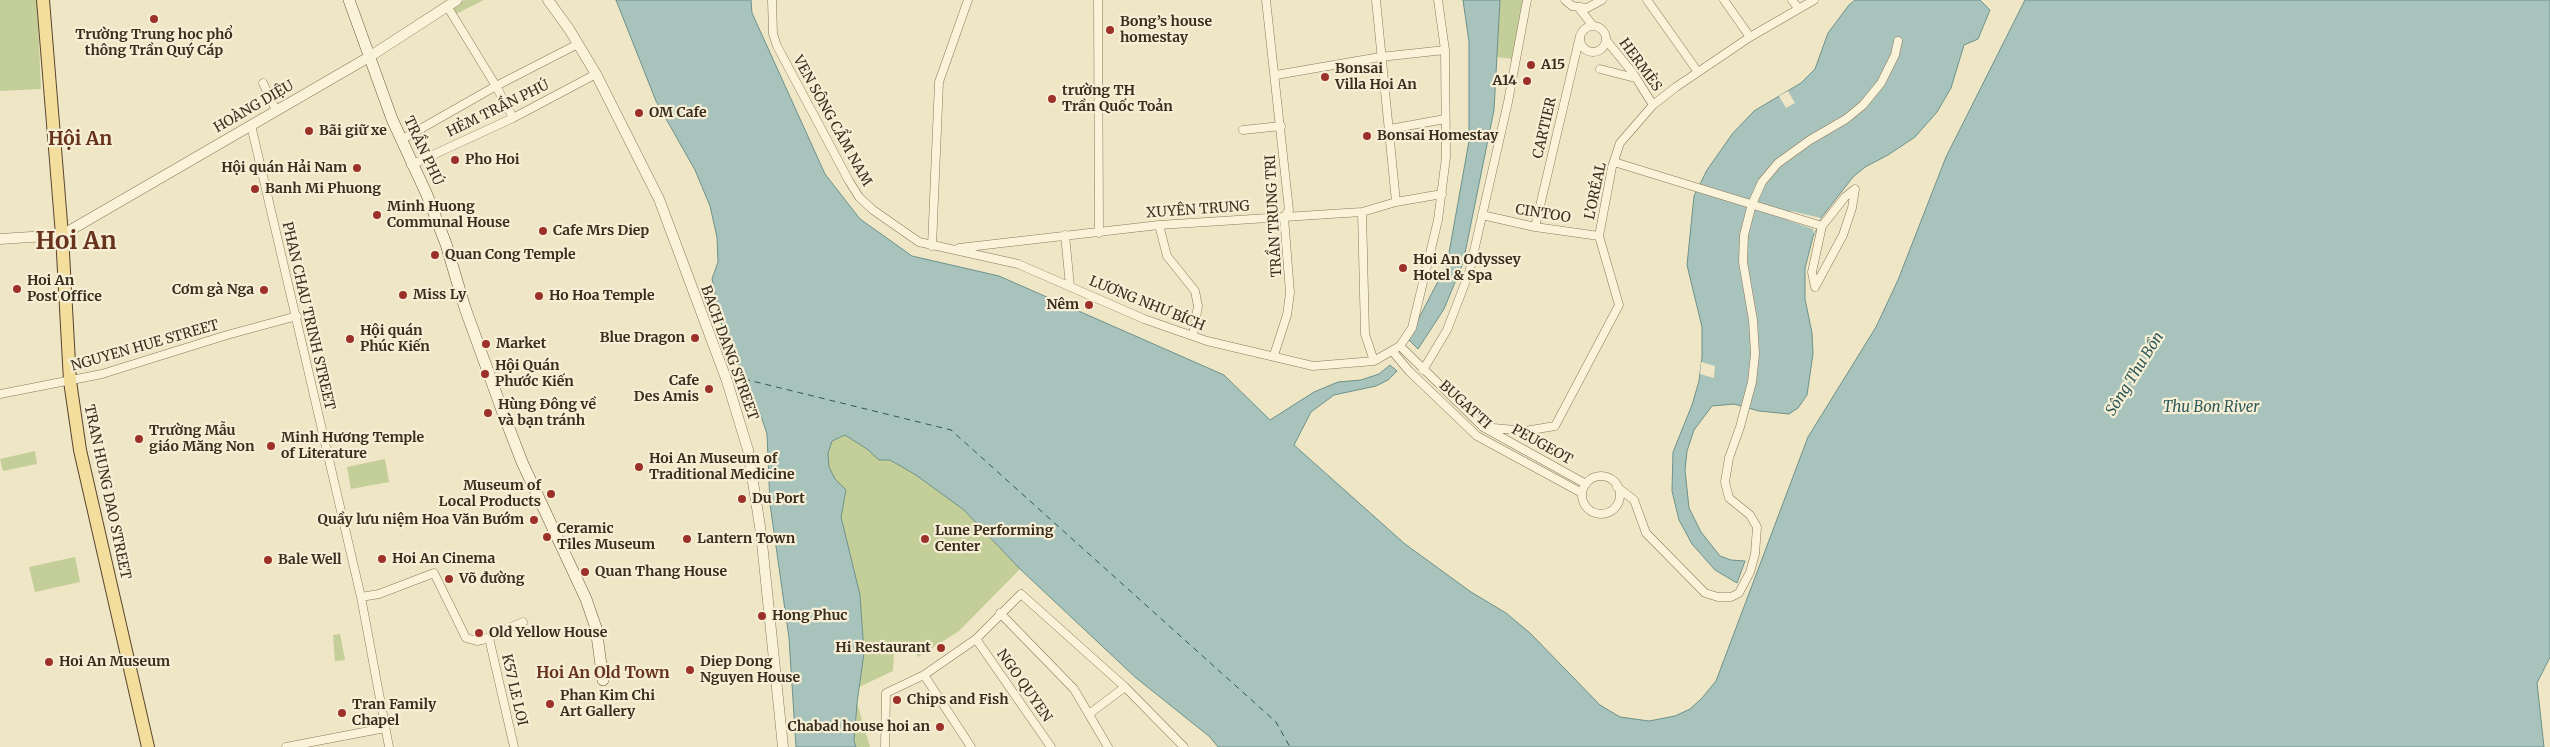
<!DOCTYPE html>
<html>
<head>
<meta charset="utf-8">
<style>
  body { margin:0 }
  canvas { display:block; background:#efe6c5 }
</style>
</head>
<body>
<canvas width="2550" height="747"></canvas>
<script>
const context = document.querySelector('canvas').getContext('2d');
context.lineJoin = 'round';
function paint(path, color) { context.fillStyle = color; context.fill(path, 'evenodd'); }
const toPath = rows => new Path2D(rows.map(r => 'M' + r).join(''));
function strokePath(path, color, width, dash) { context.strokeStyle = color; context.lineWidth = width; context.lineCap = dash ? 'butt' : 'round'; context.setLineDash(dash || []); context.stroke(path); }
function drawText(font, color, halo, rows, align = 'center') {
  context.font = font + ' Merriweather,serif'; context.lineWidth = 4.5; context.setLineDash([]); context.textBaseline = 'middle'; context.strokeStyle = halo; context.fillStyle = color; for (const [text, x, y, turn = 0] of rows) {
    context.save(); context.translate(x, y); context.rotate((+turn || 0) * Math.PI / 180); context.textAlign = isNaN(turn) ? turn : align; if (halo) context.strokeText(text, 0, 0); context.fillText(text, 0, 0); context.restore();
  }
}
paint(toPath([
  [0,0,37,0,41,89,0,91],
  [465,0,484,0,450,17,447,11],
  [1500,0,1523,0,1524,8,1513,59,1497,57],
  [845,435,867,449,879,460,890,460,915,474,964,510,1020,569,959,631,918,657,911,646,894,651,893,671,859,687,864,653,860,595,841,517,846,490,835,479,829,467,828,453,832,441],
  [35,451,37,464,3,471,0,459],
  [385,459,389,482,351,489,347,467],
  [75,557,80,582,35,592,29,567],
  [340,634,345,660,335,661,333,635],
  [857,703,870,747,856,747,854,741]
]), '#c4ce99');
const water = toPath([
  [616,0,751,0,752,13,825,174,860,219,912,256,999,276,1224,375,1270,420,1314,392,1338,382,1361,380,1379,374,1390,365,1397,371,1388,380,1376,386,1334,395,1311,412,1294,445,1405,544,1471,592,1506,613,1530,633,1600,705,1620,717,1649,721,1675,716,1690,709,1702,698,1716,681,1808,437,1876,327,1898,280,1946,157,2025,0,2550,0,2550,657,2537,683,2544,747,1218,747,1210,737,1135,677,1020,569,964,510,916,475,890,460,879,460,867,449,845,435,832,441,828,453,829,467,835,479,846,490,841,517,860,595,864,653,857,703,854,741,856,747,796,747,789,638,770,504,767,434,760,413,722,327,712,279,718,262,717,237,710,206,695,170,656,101,616,0],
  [1463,0,1500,0,1494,110,1463,263,1444,309,1418,349,1408,339,1447,264,1469,141,1469,42,1463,0],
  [1855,0,1980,0,1990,10,1978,39,1964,45,1951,88,1937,112,1915,137,1888,155,1865,167,1853,177,1821,218,1813,237,1805,268,1805,299,1812,333,1813,354,1807,395,1798,408,1789,414,1759,411,1734,404,1712,406,1694,430,1687,451,1685,470,1689,508,1701,532,1720,556,1731,560,1745,561,1737,583,1715,570,1692,544,1679,520,1672,491,1673,452,1692,405,1699,381,1702,357,1702,327,1687,265,1694,196,1707,170,1733,133,1754,111,1801,83,1815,69,1828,33,1849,5,1855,0]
]);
paint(water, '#a7c3bc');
strokePath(water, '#6d918b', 1);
paint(toPath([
  [1788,91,1795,103,1786,108,1779,96],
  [1791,211,1821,218,1814,234,1813,229,1787,220],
  [1701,362,1715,366,1714,378,1700,374]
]), '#efe6c5');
strokePath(toPath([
  [744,379,951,430,1276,722,1290,747]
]), '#2e5a5b', 1, [6, 5]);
const minor = toPath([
  [772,0,773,34,777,46,849,181,859,197,873,210,919,242,1018,264,1144,319,1207,341,1313,366,1374,361,1400,346,1412,328,1438,220,1446,157,1445,50,1438,0],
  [1098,0,1099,233],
  [1266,0,1289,210,1284,217,1290,293,1287,315,1274,355],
  [1376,0,1396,202],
  [1565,0,1572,6,1587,8,1602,0],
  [1647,0,1698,72],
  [1724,0,1750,37],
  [1792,0,1798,8],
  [1579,8,1593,26],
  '1580 39a13 13 0 1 1 26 0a13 13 0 1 1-26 0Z',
  [1606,40,1633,73,1653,105],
  [1600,69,1635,78],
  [1276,75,1380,57,1445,50],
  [263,83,276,110],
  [513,118,496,86,578,44],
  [251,125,361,597,389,747],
  [1390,129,1445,119],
  [1243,130,1281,126],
  [401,140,496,86,447,6],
  [1614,162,1822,226,1845,197,1855,189,1852,208,1843,235,1815,287,1812,272,1822,226],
  [411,165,513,118,596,74],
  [1362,212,1365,334,1374,361],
  [1482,215,1535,227,1599,236],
  [1159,225,1167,256,1195,291,1198,306,1193,335],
  [1535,227,1580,36],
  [1065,235,1070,286],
  [932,246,939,82,968,0],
  [959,248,1159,225,1362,212,1396,202,1442,194],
  [1400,346,1483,427,1586,484],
  [1393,352,1409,371,1477,436,1582,493],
  [1423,370,1447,330,1469,273,1508,102,1527,0],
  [0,394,102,374,227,335,297,316],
  [1483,427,1525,431,1555,426,1619,305,1599,236,1612,167,1620,143,1653,105,1676,87,1750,37,1814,0],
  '1582 495a19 19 0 1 1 38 0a19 19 0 1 1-38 0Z',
  [1617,487,1634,500,1646,533,1705,593,1718,597,1731,597,1739,593,1750,572,1755,554,1757,527,1750,515,1729,498,1725,482,1729,458,1740,427,1752,382,1755,354,1753,320,1743,262,1744,235,1752,204,1762,182,1778,163,1810,140,1846,119,1863,105,1881,83,1895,55,1898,41],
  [361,597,379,594,434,573,466,638,477,641,482,640,523,622],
  [1000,613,1074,689,1108,747],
  [489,638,514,747],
  [976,639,1051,747],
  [924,675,971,747],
  [1089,714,1125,687],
  [286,747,385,728],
  [885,747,886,693,924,675,976,639,1021,594,1125,687,1184,747]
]);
const tertiary = toPath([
  [548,0,569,29,596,74,659,199,727,381,748,450,761,533,783,747],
  [0,239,62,235,369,57,457,0]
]);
const secondary = toPath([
  [349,0,392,119,427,195,446,244,465,308,502,410,522,462,586,599,596,628,603,680]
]);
const primary = toPath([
  [43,0,62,235,70,381,80,450,148,747]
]);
strokePath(minor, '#8b785b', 9);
strokePath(tertiary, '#8b785b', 11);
strokePath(secondary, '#6d593e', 12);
strokePath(primary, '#59452f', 14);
strokePath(minor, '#faf2d9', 8);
strokePath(tertiary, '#faf2d9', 10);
strokePath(secondary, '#faf2d9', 11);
strokePath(primary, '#f3de9d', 12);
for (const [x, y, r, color] of [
  [154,19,5,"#9b3129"],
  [1110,30,5,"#9b3129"],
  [1531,65,5,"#9b3129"],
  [1325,77,5,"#9b3129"],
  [1527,81,5,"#9b3129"],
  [1052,99,5,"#9b3129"],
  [639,113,5,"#9b3129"],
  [309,131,5,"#9b3129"],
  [1367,136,5,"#9b3129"],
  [455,160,5,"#9b3129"],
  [357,168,5,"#9b3129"],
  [255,189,5,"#9b3129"],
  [377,215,5,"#9b3129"],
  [543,231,5,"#9b3129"],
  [435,255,5,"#9b3129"],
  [1403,268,5,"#9b3129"],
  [17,289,5,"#9b3129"],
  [264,290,5,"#9b3129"],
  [403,295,5,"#9b3129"],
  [539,296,5,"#9b3129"],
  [1089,305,5,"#9b3129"],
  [695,338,5,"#9b3129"],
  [350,339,5,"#9b3129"],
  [486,344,5,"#9b3129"],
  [485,374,5,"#9b3129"],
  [709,389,5,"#9b3129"],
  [488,413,5,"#9b3129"],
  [139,439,5,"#9b3129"],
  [271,446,5,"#9b3129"],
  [639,467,5,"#9b3129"],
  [551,494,5,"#9b3129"],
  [742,499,5,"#9b3129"],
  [534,520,5,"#9b3129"],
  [547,537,5,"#9b3129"],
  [687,539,5,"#9b3129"],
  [925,539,5,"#9b3129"],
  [382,559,5,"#9b3129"],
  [268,560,5,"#9b3129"],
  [585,572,5,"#9b3129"],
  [449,579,5,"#9b3129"],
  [762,616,5,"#9b3129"],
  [479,633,5,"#9b3129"],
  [941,648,5,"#9b3129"],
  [49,662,5,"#9b3129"],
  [690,670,5,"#9b3129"],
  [897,700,5,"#9b3129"],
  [550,704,5,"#9b3129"],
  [342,713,5,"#9b3129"],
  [940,727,5,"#9b3129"]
]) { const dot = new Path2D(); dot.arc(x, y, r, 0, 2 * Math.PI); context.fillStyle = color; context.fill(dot); strokePath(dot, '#f6efd5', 2); }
drawText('bold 14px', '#3b2e1f', '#f6efd5', [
  ["Bong’s house",1120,22],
  ["homestay",1120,38],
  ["Trường Trung học phổ",154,35,"center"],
  ["thông Trần Quý Cáp",154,51,"center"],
  ["A15",1541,65],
  ["Bonsai",1335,69],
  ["Villa Hoi An",1335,85],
  ["A14",1517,81,"right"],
  ["trường TH",1062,91],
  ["Trần Quốc Toản",1062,107],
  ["OM Cafe",649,113],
  ["Bãi giữ xe",319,131],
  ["Bonsai Homestay",1377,136],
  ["Pho Hoi",465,160],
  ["Hội quán Hải Nam",347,168,"right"],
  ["Banh Mi Phuong",265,189],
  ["Minh Huong",387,207],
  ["Communal House",387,223],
  ["Cafe Mrs Diep",553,231],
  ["Quan Cong Temple",445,255],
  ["Hoi An Odyssey",1413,260],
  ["Hotel & Spa",1413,276],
  ["Hoi An",27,281],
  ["Post Office",27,297],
  ["Cơm gà Nga",254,290,"right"],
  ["Miss Ly",413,295],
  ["Ho Hoa Temple",549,296],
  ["Nêm",1079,305,"right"],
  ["Hội quán",360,331],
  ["Phúc Kiến",360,347],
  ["Blue Dragon",685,338,"right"],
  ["Market",496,344],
  ["Hội Quán",495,366],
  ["Phước Kiến",495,382],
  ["Cafe",699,381,"right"],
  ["Des Amis",699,397,"right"],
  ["Hùng Đông về",498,405],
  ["và bạn tránh",498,421],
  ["Trường Mẫu",149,431],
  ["giáo Măng Non",149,447],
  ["Minh Hương Temple",281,438],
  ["of Literature",281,454],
  ["Hoi An Museum of",649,459],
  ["Traditional Medicine",649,475],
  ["Museum of",541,486,"right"],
  ["Local Products",541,502,"right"],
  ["Du Port",752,499],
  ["Quầy lưu niệm Hoa Văn Bướm",524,520,"right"],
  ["Ceramic",557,529],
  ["Tiles Museum",557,545],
  ["Lune Performing",935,531],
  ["Center",935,547],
  ["Lantern Town",697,539],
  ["Hoi An Cinema",392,559],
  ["Bale Well",278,560],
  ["Quan Thang House",595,572],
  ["Võ đường",459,579],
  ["Hong Phuc",772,616],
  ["Old Yellow House",489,633],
  ["Hi Restaurant",931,648,"right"],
  ["Hoi An Museum",59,662],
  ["Diep Dong",700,662],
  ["Nguyen House",700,678],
  ["Phan Kim Chi",560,696],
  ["Art Gallery",560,712],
  ["Chips and Fish",907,700],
  ["Tran Family",352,705],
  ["Chapel",352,721],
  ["Chabad house hoi an",930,727,"right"]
], 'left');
drawText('14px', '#3b2e1f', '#f6efd5', [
  ["HERMÈS",1640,65,54],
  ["HOÀNG DIỆU",254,107,-30],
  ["HẺM TRẦN PHÚ",498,109,-26],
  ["VEN SÔNG CẨM NAM",832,121,61],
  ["CARTIER",1545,128,-77],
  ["TRẦN PHÚ",423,151,65],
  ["L’ORÉAL",1596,191,-78],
  ["XUYÊN TRUNG",1198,210,-4],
  ["CINTOO",1543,214,9],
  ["TRẦN TRUNG TRI",1274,216,-93],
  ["LƯƠNG NHƯ BÍCH",1147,304,22],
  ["PHAN CHAU TRINH STREET",308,316,77],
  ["NGUYEN HUE STREET",145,346,-16],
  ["BACH DANG STREET",729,353,70],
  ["BUGATTI",1465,405,42],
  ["PEUGEOT",1542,445,29],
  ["TRAN HUNG DAO STREET",107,492,78],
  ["NGO QUYEN",1024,686,55],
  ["K57 LE LOI",514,690,77]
]);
drawText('italic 15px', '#2e5a5b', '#f6efd5', [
  ["Sông Thu Bồn",2135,374,-58],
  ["Thu Bon River",2211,408]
]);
drawText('bold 16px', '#68331d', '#f6efd5', [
  ["Hoi An Old Town",603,673]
]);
drawText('bold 19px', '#68331d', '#f6efd5', [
  ["Hội An",80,140]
]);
drawText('bold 24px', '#68331d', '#f6efd5', [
  ["Hoi An",76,242]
]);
</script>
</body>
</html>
